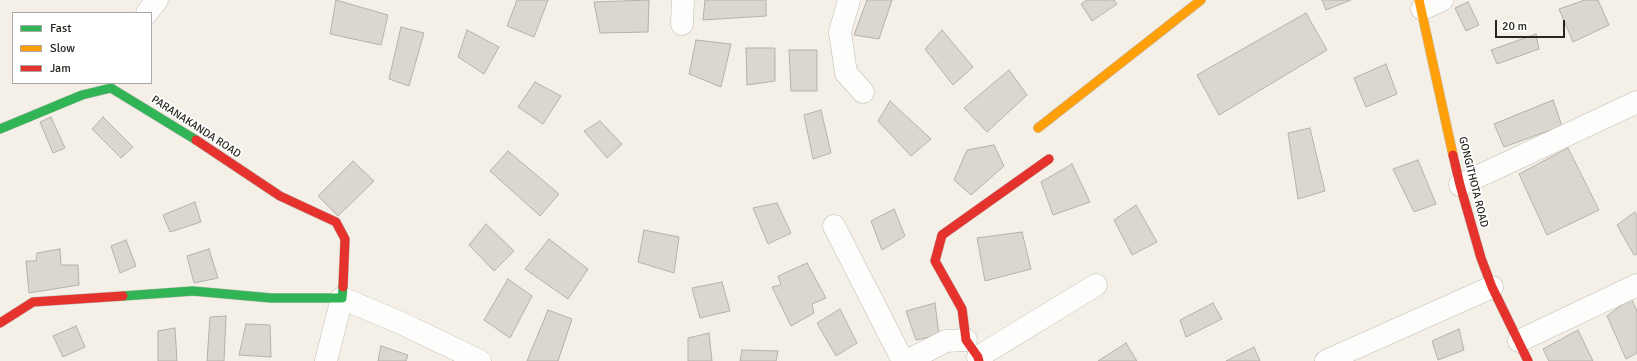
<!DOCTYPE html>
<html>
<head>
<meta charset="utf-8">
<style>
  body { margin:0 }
  #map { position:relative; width:1637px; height:361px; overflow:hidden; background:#f4f0e7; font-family:Signika,sans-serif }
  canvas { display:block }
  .legend { position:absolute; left:12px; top:12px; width:140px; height:72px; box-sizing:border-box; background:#fff; border:1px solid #a9a8a5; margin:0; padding:5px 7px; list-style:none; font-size:12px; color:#27251f }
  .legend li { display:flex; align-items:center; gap:8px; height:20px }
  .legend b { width:20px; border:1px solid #a9a8a5 }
  .scale { position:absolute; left:1495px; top:20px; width:70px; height:18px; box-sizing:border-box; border:2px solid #27251f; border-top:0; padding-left:5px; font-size:12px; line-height:14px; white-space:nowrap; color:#27251f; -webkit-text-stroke:3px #fff; paint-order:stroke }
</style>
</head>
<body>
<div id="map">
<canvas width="1637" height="361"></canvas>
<ul class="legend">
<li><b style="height:5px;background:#30b455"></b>Fast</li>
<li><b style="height:5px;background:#ff9f0a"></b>Slow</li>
<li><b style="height:5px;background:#e5322d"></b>Jam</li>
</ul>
<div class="scale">20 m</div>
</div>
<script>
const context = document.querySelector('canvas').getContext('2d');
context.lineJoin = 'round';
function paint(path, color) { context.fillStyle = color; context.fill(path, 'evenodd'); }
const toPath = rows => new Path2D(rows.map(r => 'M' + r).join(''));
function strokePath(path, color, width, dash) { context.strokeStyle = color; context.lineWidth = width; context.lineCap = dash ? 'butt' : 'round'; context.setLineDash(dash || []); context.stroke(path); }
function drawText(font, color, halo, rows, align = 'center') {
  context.font = font + ' Signika,sans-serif'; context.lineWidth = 3.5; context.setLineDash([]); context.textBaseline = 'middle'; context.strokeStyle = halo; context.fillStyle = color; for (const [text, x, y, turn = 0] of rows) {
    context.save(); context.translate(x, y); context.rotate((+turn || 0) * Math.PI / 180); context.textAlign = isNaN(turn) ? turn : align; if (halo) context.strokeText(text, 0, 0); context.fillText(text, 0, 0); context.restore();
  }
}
const building = toPath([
  [336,0,388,15,381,45,330,34,336,0],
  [517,0,548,0,534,37,507,26,517,0],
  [649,0,648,32,600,33,594,2,649,0],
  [705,0,766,0,766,16,703,20,705,0],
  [867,0,892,0,879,39,854,35,867,0],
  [1087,0,1114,0,1117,4,1092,21,1081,4,1087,0],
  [1322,0,1351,0,1326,10,1322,0],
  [1585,0,1598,0,1609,25,1573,42,1559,9,1585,0],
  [1468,2,1479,25,1466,31,1455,8,1468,2],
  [1306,13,1327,50,1219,115,1197,75,1306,13],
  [401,27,424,33,409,86,389,79,401,27],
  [467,30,499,47,484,74,458,57,467,30],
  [942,30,973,67,953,85,925,49,942,30],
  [1536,34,1539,49,1497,64,1491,50,1536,34],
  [696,40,731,44,721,87,689,74,696,40],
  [746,48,775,48,775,81,747,85,746,48],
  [789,50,817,50,817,91,791,91,789,50],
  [1386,64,1397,94,1366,107,1354,78,1386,64],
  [1009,70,1027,95,987,132,964,108,1009,70],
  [535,82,561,96,543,124,518,107,535,82],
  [1553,100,1562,126,1504,147,1494,124,1553,100],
  [890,101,931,139,911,156,878,121,890,101],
  [821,110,831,153,813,159,804,115,821,110],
  [51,117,65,148,53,153,40,122,51,117],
  [103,117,133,147,121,158,92,129,103,117],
  [600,121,622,144,607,158,584,131,600,121],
  [1310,128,1325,191,1298,199,1288,133,1310,128],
  [994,145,1004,166,971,195,954,180,967,150,994,145],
  [1568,148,1599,210,1547,235,1519,174,1568,148],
  [508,151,559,194,540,216,490,171,508,151],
  [1418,160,1436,204,1414,212,1393,169,1418,160],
  [353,161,374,181,338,216,318,196,353,161],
  [1072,164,1090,202,1053,215,1041,182,1072,164],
  [195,202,201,222,170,232,163,215,195,202],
  [777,203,791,233,768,244,753,208,777,203],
  [1136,205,1157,242,1132,255,1114,220,1136,205],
  [894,209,905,236,882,250,871,221,894,209],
  [1635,212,1637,216,1637,254,1634,255,1617,225,1635,212],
  [486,224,514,251,494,271,469,245,486,224],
  [644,230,679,237,674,273,638,262,644,230],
  [1022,232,1031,269,985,281,977,238,1022,232],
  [549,239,588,269,568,299,525,269,549,239],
  [126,240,136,266,120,273,111,246,126,240],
  [60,249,61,265,78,265,79,285,29,293,26,261,36,261,37,253,60,249],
  [209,249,218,278,194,283,187,256,209,249],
  [807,263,826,298,812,304,814,313,791,326,772,287,781,285,778,276,807,263],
  [508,279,532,296,510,338,484,320,508,279],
  [722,282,730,311,700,318,692,288,722,282],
  [1631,298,1637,311,1637,353,1626,359,1607,316,1631,298],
  [935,303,939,335,916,340,906,311,935,303],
  [1213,303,1222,319,1186,337,1180,320,1213,303],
  [840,309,857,343,836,356,817,323,840,309],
  [548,310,572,319,558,361,527,361,548,310],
  [226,316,224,361,207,361,210,317,226,316],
  [246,324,270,325,271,357,239,355,246,324],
  [76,326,85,347,63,357,53,336,76,326],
  [175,328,177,361,158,361,158,331,175,328],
  [1459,329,1464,350,1438,360,1432,341,1459,329],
  [1578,330,1593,361,1549,361,1543,349,1578,330],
  [709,333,712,361,688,361,688,338,709,333],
  [1126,343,1137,361,1098,361,1126,343],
  [381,346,408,355,406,361,378,361,381,346],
  [1254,347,1260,361,1226,361,1254,347],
  [742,350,778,351,776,361,740,361,742,350]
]);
paint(building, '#dbd7d0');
strokePath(building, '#b5b1ab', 1);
const street = toPath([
  [849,0,840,32,846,73,863,92],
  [1422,9,1442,0],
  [147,13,157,0],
  [682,24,683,0],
  [1460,185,1637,102],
  [834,226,903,361],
  [1519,341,1637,285],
  [978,357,1096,285],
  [326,361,342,298,401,323,480,361],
  [907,361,946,341,966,340],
  [1326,361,1492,287]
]);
const fast = toPath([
  [0,129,82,95,111,88,196,140],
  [123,296,193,291,271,298,342,298,343,287]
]);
const slow = toPath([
  [1419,0,1453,155],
  [1038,128,1201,0]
]);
const jam = toPath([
  [196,140,280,196,336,222,345,239,343,287],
  [1453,155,1460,185,1481,258,1492,287,1528,361],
  [0,323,33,302,123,296],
  [979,361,978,357,966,340,962,309,935,261,942,235,1049,159]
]);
strokePath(street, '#bfbcb6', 23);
strokePath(fast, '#bfbcb6', 10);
strokePath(slow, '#bfbcb6', 10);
strokePath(jam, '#bfbcb6', 10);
strokePath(street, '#fdfdfb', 22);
strokePath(fast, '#30b455', 9);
strokePath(slow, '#ff9f0a', 9);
strokePath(jam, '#e5322d', 9);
drawText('11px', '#27251f', '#fff', [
  ["PARANAKANDA ROAD",196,127,33],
  ["GONGITHOTA ROAD",1473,182,76]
]);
</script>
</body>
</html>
